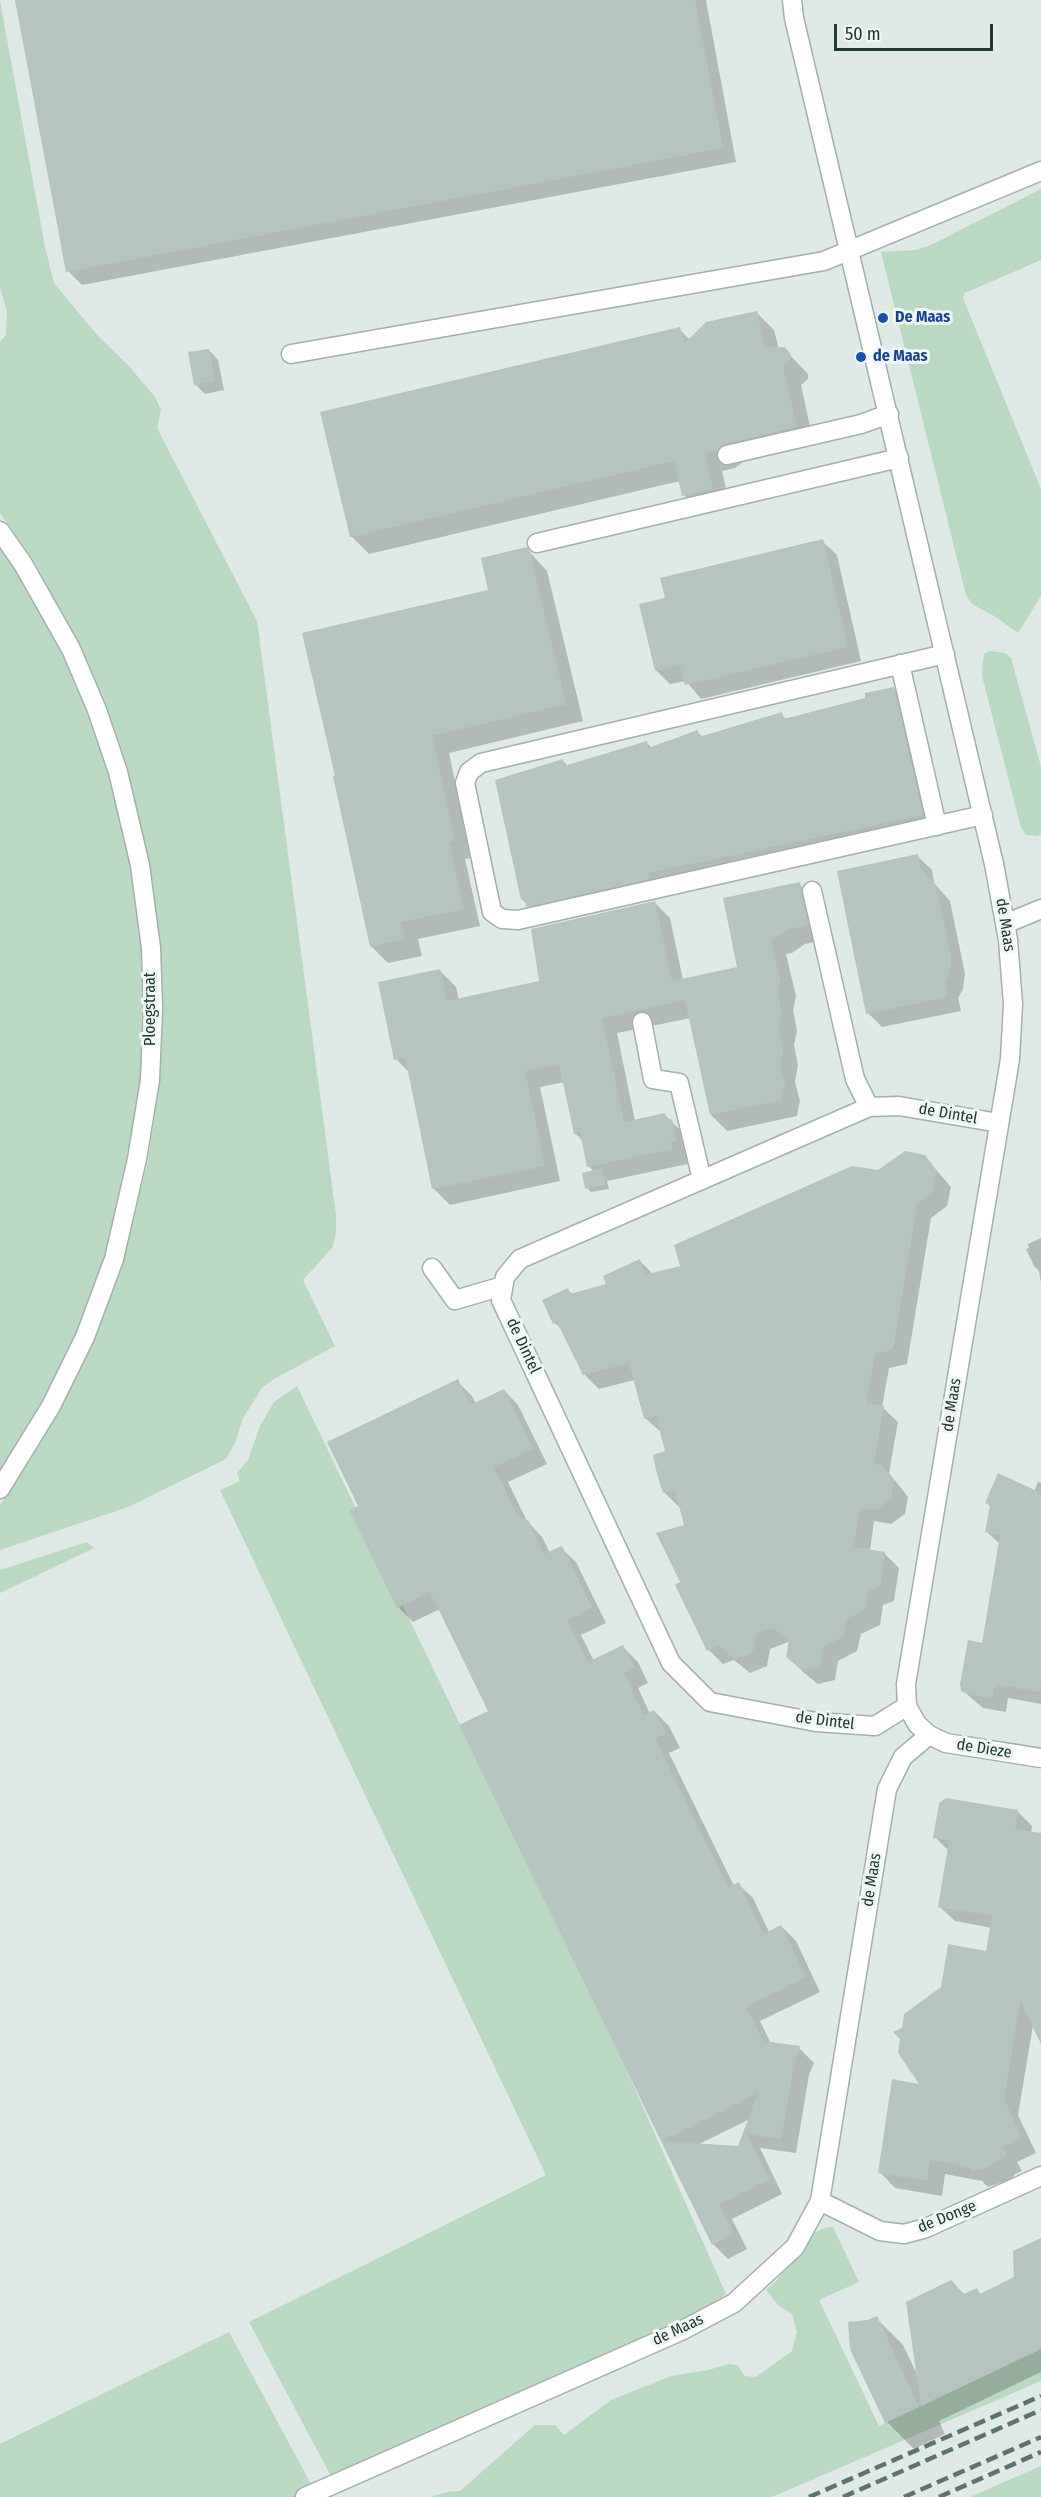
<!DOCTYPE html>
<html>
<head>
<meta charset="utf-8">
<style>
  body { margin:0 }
  #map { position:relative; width:1041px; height:2497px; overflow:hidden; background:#dfe9e5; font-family:"Fira Sans Condensed",sans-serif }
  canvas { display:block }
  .scale { position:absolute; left:834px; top:24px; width:159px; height:27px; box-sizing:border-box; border:3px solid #223833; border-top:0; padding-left:8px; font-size:18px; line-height:21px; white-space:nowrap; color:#223833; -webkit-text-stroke:4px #eff6f3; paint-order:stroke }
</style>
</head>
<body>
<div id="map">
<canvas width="1041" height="2497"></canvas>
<div class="scale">50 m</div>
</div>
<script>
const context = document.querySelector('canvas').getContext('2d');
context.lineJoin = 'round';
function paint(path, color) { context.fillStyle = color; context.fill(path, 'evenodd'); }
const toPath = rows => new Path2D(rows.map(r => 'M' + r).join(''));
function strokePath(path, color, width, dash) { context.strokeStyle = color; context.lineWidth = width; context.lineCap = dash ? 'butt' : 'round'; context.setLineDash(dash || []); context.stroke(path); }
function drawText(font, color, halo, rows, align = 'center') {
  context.font = font + ' "Fira Sans Condensed",sans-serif'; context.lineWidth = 6; context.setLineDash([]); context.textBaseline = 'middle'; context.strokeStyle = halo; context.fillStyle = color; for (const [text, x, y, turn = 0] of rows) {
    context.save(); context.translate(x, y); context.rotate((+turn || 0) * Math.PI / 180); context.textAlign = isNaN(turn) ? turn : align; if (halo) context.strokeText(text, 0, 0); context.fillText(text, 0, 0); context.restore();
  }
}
paint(toPath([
  [0,1,45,247,54,283,98,336,129,366,155,397,161,410,157,428,257,621,336,1215,336,1232,333,1247,303,1280,335,1346,274,1379,262,1388,243,1418,235,1443,226,1459,128,1507,0,1550,0,1505,60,1411,92,1340,123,1260,148,1161,160,1080,162,1009,160,946,149,862,126,768,106,705,78,645,33,560,0,513,0,342,6,335,7,311,0,288],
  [1041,189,1041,260,965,293,963,298,1041,489,1041,596,1018,633,996,617,972,604,966,595,881,252,915,250,931,245],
  [0,544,18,569,65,651,90,711,111,774,133,865,143,950,144,1008,142,1079,129,1158,107,1256,76,1333,43,1403,0,1475],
  [990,651,1005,653,1011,658,1041,767,1041,834,1038,836,1026,835,1021,828,982,676,983,659,985,653],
  [297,1386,627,2071,726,2294,702,2312,332,2478,249,2322,546,2175,220,1490,240,1481,237,1473,248,1460,260,1426,274,1402],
  [87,1542,94,1548,0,1593,0,1570],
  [833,2227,859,2282,819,2300,879,2426,1041,2349,1041,2381,772,2497,430,2497,447,2492,460,2491,535,2425,555,2425,564,2435,611,2400,671,2376,708,2370,729,2364,737,2365,745,2376,755,2377,760,2374,792,2351,797,2332,792,2314,779,2306,766,2290,777,2280,810,2235,824,2228],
  [229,2332,318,2497,0,2497,0,2444],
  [1041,2466,1041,2497,970,2497]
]), '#b9d9c3');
paint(toPath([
  [16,0,706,0,736,162,82,285,68,271],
  [756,312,774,330,779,349,784,349,808,374,808,379,801,385,814,445,743,462,735,468,722,471,730,507,702,513,684,495,680,481,369,554,351,536,679,329,690,340],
  [209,350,218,360,224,390,205,394,195,384],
  [822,541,837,555,861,661,701,699,686,681,670,684,656,670,666,599],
  [527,549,547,571,583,721,449,753,471,858,465,859,480,926,418,939,422,956,388,963,371,946,335,777],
  [893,688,908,704,937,830,543,921,522,899,562,760,568,766,647,743,652,748,697,732,703,737,781,714,787,720,867,699],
  [917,856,932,870,934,883,950,901,965,974,963,989,958,998,961,1011,882,1027,868,1013],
  [799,884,815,900,823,940,805,944,792,953,786,954,796,996,793,1010,797,1031,794,1045,798,1065,795,1082,800,1101,797,1116,727,1131,711,1115,691,1018,617,1033,635,1121,665,1115,687,1137,691,1156,686,1158,688,1164,607,1181,609,1189,591,1192,587,1188,594,1172,589,1166,583,1141,575,1133,565,1082,540,1087,560,1181,450,1205,434,1189,410,1073,396,1059,440,971,456,987,459,1000,541,983,654,902,670,918,683,980,739,968],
  [924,1156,951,1187,947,1206,931,1218,907,1364,889,1368,882,1407,898,1422,889,1473,908,1497,905,1514,891,1524,874,1521,870,1551,885,1554,899,1568,894,1601,883,1605,880,1625,861,1634,857,1651,838,1661,835,1680,818,1684,803,1672,788,1657,791,1641,770,1649,767,1666,755,1671,750,1673,734,1660,723,1664,709,1650,682,1583,686,1526,681,1506,679,1507,664,1492,666,1452,661,1432,645,1418,635,1380,599,1389,584,1374,563,1331,555,1323,568,1290,573,1295,608,1285,640,1261,653,1274,681,1267,879,1172],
  [1041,1238,1041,1283,1039,1271,1034,1266,1026,1249,1029,1248,1028,1244],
  [457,1381,472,1396,476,1404,504,1390,518,1405,547,1464,508,1482,527,1521,542,1537,550,1553,561,1548,576,1562,606,1623,581,1635,594,1661,623,1647,638,1662,648,1683,638,1688,650,1714,654,1711,669,1726,680,1748,669,1753,734,1886,738,1884,753,1898,769,1932,781,1926,796,1941,820,1992,760,2021,771,2044,799,2048,814,2063,809,2075,796,2153,760,2148,782,2194,732,2219,747,2249,728,2259,713,2244,662,2140,490,1712,440,1609,413,1622,398,1607,360,1507],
  [750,2119,739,2147,697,2145],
  [1038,1482,1041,1483,1041,1704,1008,1698,1006,1712,983,1708,962,1690,983,1644,1000,1544,987,1532,991,1507,987,1502,1034,1492],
  [1017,1811,1032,1826,1031,1833,1041,1835,1041,2037,1033,2025,1018,2115,1036,2153,1017,2162,1022,2171,1015,2174,1011,2179,988,2187,982,2181,945,2174,942,2196,895,2188,880,2172,922,2086,903,2029,987,1952,992,1928,955,1921,939,1906,949,1851,935,1837],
  [1041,2240,1041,2372,939,2421,945,2434,914,2449,887,2422,869,2321,876,2318,903,2345,917,2374,964,2296,977,2290,981,2295,1016,2278]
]), '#0003');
paint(toPath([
  [15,0,695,0,723,148,66,272],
  [757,311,765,347,785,347,791,355,790,361,783,367,797,427,724,444,717,451,705,453,713,489,682,496,674,461,350,537,320,412,680,327,684,344,706,322],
  [209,349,215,381,194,385,188,352],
  [823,539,848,647,685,685,680,665,655,671,639,604,665,598,660,578],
  [527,547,530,552,566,704,432,736,455,840,449,842,464,909,401,922,405,939,370,947,333,776,335,776,302,633,488,590,481,558],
  [894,687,923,815,649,873,650,879,526,907,525,899,521,900,495,780,563,759,564,766,647,741,648,748,698,730,699,737,782,712,784,719,865,698,865,693],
  [918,854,920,867,936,886,945,927,951,959,949,974,945,983,947,997,866,1014,837,871],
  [800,882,808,925,789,929,776,938,771,939,780,979,778,993,782,1014,779,1028,783,1048,780,1065,785,1084,781,1100,710,1115,685,1000,602,1018,624,1122,665,1113,666,1120,672,1119,676,1141,671,1142,672,1149,587,1167,580,1132,574,1134,559,1064,525,1071,545,1166,432,1189,405,1057,394,1060,378,982,440,969,447,1001,539,981,531,929,655,901,672,981,737,967,723,898],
  [905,1151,925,1155,937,1171,933,1191,917,1203,893,1349,875,1354,866,1403,884,1406,874,1464,883,1466,894,1481,891,1499,876,1510,860,1507,854,1547,885,1552,880,1586,868,1590,865,1610,846,1619,843,1637,824,1646,821,1666,809,1670,808,1668,802,1670,786,1657,789,1640,774,1628,756,1634,753,1652,740,1657,734,1659,719,1646,707,1651,675,1585,680,1582,656,1533,684,1525,675,1490,663,1493,657,1474,653,1455,665,1451,656,1416,644,1419,629,1363,583,1375,557,1322,553,1324,542,1300,568,1288,570,1294,606,1284,603,1276,640,1259,644,1275,680,1266,674,1245,852,1166,878,1170],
  [602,1168,605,1185,585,1189,582,1173],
  [458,1379,470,1405,504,1389,533,1449,494,1467,518,1517,528,1520,544,1554,562,1546,592,1608,567,1620,588,1662,623,1645,635,1668,624,1673,644,1715,654,1710,666,1733,655,1738,728,1887,739,1882,763,1934,781,1925,806,1977,746,2006,763,2041,800,2046,795,2060,781,2139,747,2134,769,2179,719,2204,734,2234,712,2245,661,2141,738,2146,758,2093,661,2141,459,1725,488,1711,430,1592,397,1608,349,1510,358,1506,327,1442],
  [998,1473,1041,1493,1041,1683,1040,1692,994,1684,992,1698,967,1694,961,1691,960,1684,968,1640,982,1643,1000,1535,985,1532,990,1505,985,1503],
  [946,1798,1018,1810,1015,1829,1041,1833,1041,2044,1020,2000,1004,2099,1022,2138,1003,2147,1007,2155,985,2169,979,2169,971,2172,969,2167,930,2160,927,2181,878,2173,892,2079,919,2084,898,2053,900,2039,893,2032,902,2028,904,2014,941,1987,948,1944,986,1951,992,1916,938,1907,949,1840,933,1838,939,1803],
  [1041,2238,1041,2349,921,2406,906,2302,951,2280,964,2294,977,2288,980,2294,1014,2277,1013,2251],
  [877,2316,919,2407,885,2423,850,2349,848,2322,868,2320]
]), '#b5c4be');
const minor = toPath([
  [792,0,794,18,994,864,1008,940,1013,1004,1010,1059,906,1684,907,1706,917,1724,929,1735,946,1743,1041,1758],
  [291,354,824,261,1041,171],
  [727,455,861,424,889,414],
  [0,531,23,564,71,649,97,710,118,772,140,865,151,948,153,1008,150,1080,137,1159,114,1259,85,1337,51,1406,0,1489],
  [537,543,899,458],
  [945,654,481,763,469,772,465,783,492,912,502,919,518,920,983,815],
  [900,664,937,826],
  [812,891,855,1079,869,1107],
  [1005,924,1041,909],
  [642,1022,653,1079,679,1083,702,1180],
  [432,1268,455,1300,503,1286],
  [907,1706,875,1726,816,1722,710,1702,671,1663,501,1300,505,1277,520,1259,869,1107,899,1106,999,1123],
  [820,2201,880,2231,904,2234,926,2228,1041,2176],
  [305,2497,681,2331,734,2303,795,2247,820,2201,887,1789,903,1757,929,1735]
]);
strokePath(minor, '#a3b0ac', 21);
strokePath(minor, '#fff', 18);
strokePath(toPath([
  [809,2497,1041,2396],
  [843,2497,1041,2410],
  [904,2497,1041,2437],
  [939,2497,1041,2452]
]), '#5c746e', 4.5, [12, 6]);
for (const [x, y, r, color] of [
  [883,318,6,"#1a4fb4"],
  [861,357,6,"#1a4fb4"]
]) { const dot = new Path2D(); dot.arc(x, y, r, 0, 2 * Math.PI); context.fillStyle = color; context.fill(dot); strokePath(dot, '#eff6f3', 2); }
drawText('bold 16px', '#164399', '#eff6f3', [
  ["De Maas",895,318],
  ["de Maas",873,357]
], 'left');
drawText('16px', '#223833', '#eff6f3', [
  ["de Maas",1005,925,81],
  ["Ploegstraat",151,1009,-90],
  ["de Dintel",948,1114,10],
  ["de Dintel",523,1346,65],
  ["de Maas",952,1405,-81],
  ["de Dintel",825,1721,7],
  ["de Dieze",984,1749,9],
  ["de Maas",872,1880,-81],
  ["de Donge",947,2217,-22],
  ["de Maas",678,2330,-25]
]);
</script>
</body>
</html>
